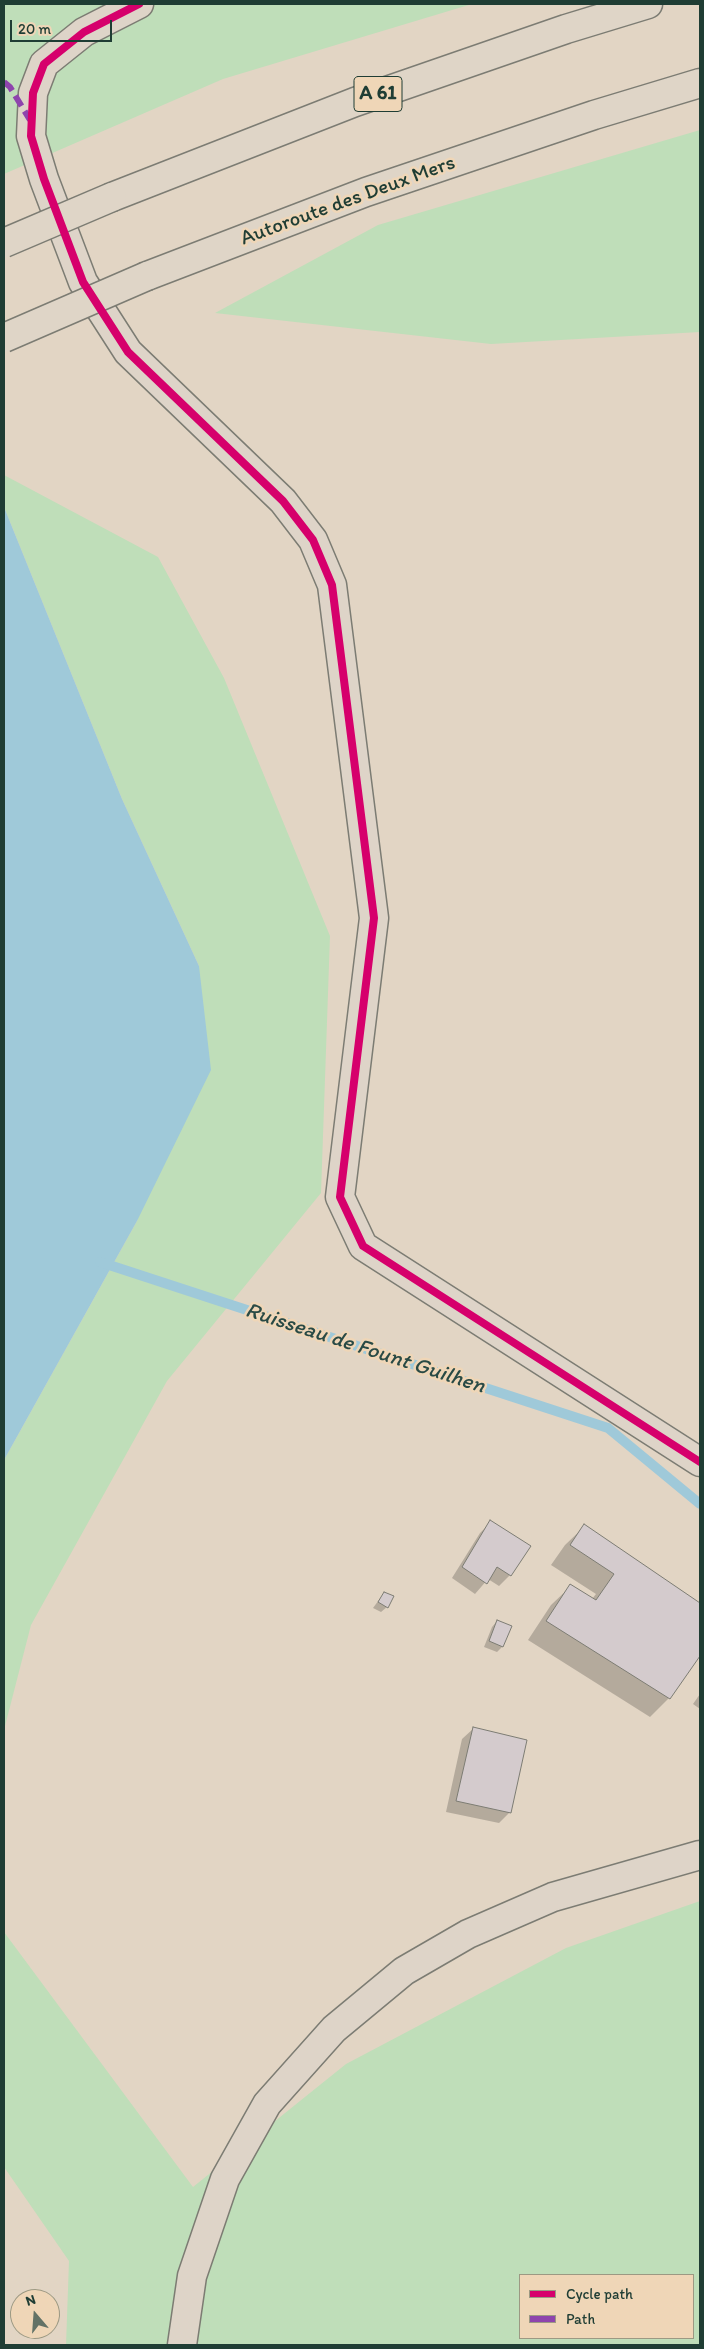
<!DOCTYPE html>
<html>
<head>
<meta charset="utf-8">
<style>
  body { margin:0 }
  #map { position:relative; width:704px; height:2349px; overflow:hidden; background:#e2d5c4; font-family:Itim,sans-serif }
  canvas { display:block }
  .frame { position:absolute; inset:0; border:5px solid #1f3d34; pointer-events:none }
  .legend { position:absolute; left:519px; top:2274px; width:175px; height:65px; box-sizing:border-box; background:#efd6b7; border:1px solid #9c9983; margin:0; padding:6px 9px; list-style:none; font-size:15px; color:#1f3d34 }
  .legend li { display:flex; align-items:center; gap:10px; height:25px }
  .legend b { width:25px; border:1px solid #9c9983 }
  .north { position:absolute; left:10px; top:2289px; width:50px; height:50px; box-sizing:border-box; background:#efd6b7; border:1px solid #9c9983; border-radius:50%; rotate:342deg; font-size:14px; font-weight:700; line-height:20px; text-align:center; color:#1f3d34 }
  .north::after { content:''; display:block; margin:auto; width:18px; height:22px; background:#637266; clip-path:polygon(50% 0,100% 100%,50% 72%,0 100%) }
  .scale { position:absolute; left:10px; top:20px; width:102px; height:22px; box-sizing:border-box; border:2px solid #1f3d34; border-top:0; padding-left:6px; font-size:15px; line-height:18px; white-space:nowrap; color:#1f3d34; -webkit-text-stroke:4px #efd6b7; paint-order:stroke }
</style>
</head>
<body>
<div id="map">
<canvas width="704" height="2349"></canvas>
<div class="frame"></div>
<ul class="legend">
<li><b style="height:6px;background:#d6006c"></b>Cycle path</li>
<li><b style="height:6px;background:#8e44ad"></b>Path</li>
</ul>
<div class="north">N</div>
<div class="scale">20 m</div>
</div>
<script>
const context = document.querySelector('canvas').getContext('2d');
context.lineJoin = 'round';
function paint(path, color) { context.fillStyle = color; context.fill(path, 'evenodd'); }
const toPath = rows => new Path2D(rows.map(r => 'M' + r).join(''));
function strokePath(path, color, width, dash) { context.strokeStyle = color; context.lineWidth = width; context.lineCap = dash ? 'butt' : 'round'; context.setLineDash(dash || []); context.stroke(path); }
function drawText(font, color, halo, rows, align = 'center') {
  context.font = font + ' Itim,sans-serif'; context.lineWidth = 5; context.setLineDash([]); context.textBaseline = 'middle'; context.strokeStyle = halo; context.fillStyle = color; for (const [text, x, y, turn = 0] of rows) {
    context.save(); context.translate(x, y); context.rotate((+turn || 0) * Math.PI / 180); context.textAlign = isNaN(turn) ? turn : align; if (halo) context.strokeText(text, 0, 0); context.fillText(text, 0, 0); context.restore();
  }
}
paint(toPath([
  [4,4,472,4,223,79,4,174],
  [700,130,700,332,491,344,215,313,378,225],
  [4,475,158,557,224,678,330,936,321,1193,167,1381,31,1625,4,1730,4,1460,137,1221,199,966,122,799,4,507],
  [700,1901,700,2345,66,2345,69,2261,4,2167,4,1932,193,2187,346,2064,566,1948],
  [520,2275,693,2275,693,2338,520,2338]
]), '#bfdeb9');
paint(toPath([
  [4,507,122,799,199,966,211,1070,137,1221,4,1460]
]), '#9fc9d9');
paint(toPath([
  [491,1522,510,1575,499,1586,488,1579,475,1594,452,1578,480,1533],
  [585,1526,700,1604,700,1654,669,1698,650,1717,528,1640,551,1605,571,1586,592,1599,596,1594,551,1565,565,1545],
  [384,1593,387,1607,381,1612,373,1608],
  [497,1621,510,1626,502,1647,497,1652,484,1647,492,1627],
  [700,1694,700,1709,693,1704],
  [474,1728,510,1812,499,1823,446,1812,462,1739]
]), '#0003');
strokePath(toPath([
  [100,1262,608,1428,700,1504]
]), '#9fc9d9', 10);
const building = toPath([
  [490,1520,531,1546,511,1576,497,1567,487,1584,462,1567,490,1520],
  [584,1524,700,1603,700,1656,670,1699,546,1621,570,1584,596,1600,614,1574,570,1545,584,1524],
  [384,1592,394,1596,388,1608,378,1602,384,1592],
  [497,1620,512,1626,503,1647,489,1641,497,1620],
  [473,1727,527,1740,511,1813,456,1801,473,1727]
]);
paint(building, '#d4cbcd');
strokePath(building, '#7c7c73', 1);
const street = toPath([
  [139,4,84,32,44,64,33,93,31,136,44,179,83,282,128,352,283,501,313,540,332,585,374,918,340,1197,363,1246,700,1462]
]);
const secondary = toPath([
  [182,2345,192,2276,225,2179,267,2104,334,2029,404,1971,468,1934,553,1897,700,1855]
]);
const highway = toPath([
  [112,197,355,102,566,29,648,4],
  [147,276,366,192,594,115,700,83]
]);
strokePath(street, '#7c7c73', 31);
strokePath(secondary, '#7c7c73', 31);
strokePath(highway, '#7c7c73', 31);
strokePath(street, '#ded4c8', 28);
strokePath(secondary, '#ded4c8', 28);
strokePath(highway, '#dfd5c7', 28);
const highwayBridge = toPath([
  [4,243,112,197],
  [4,338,147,276]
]);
strokePath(highwayBridge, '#7c7c73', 31, []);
strokePath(highwayBridge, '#dfd5c7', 28);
strokePath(toPath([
  [4,82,10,87,30,120]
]), '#8e44ad', 6, [12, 6]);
strokePath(toPath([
  [139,4,84,32,44,64,33,93,31,136,44,179,83,282,128,352,283,501,313,540,332,585,374,918,340,1197,363,1246,700,1462]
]), '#d6006c', 8);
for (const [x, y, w] of [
  [378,94,48]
]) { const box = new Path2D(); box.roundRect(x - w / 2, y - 17.5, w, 35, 4); context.fillStyle = '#efd6b7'; context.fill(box); strokePath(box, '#1f3d34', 1); }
drawText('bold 20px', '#1f3d34', null, [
  ["A 61",378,94]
]);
drawText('21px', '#1f3d34', '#efd6b7', [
  ["Autoroute des Deux Mers",348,201,-20]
]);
drawText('italic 22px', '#294a45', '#efd6b7', [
  ["Ruisseau de Fount Guilhen",365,1349,18]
]);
</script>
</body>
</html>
